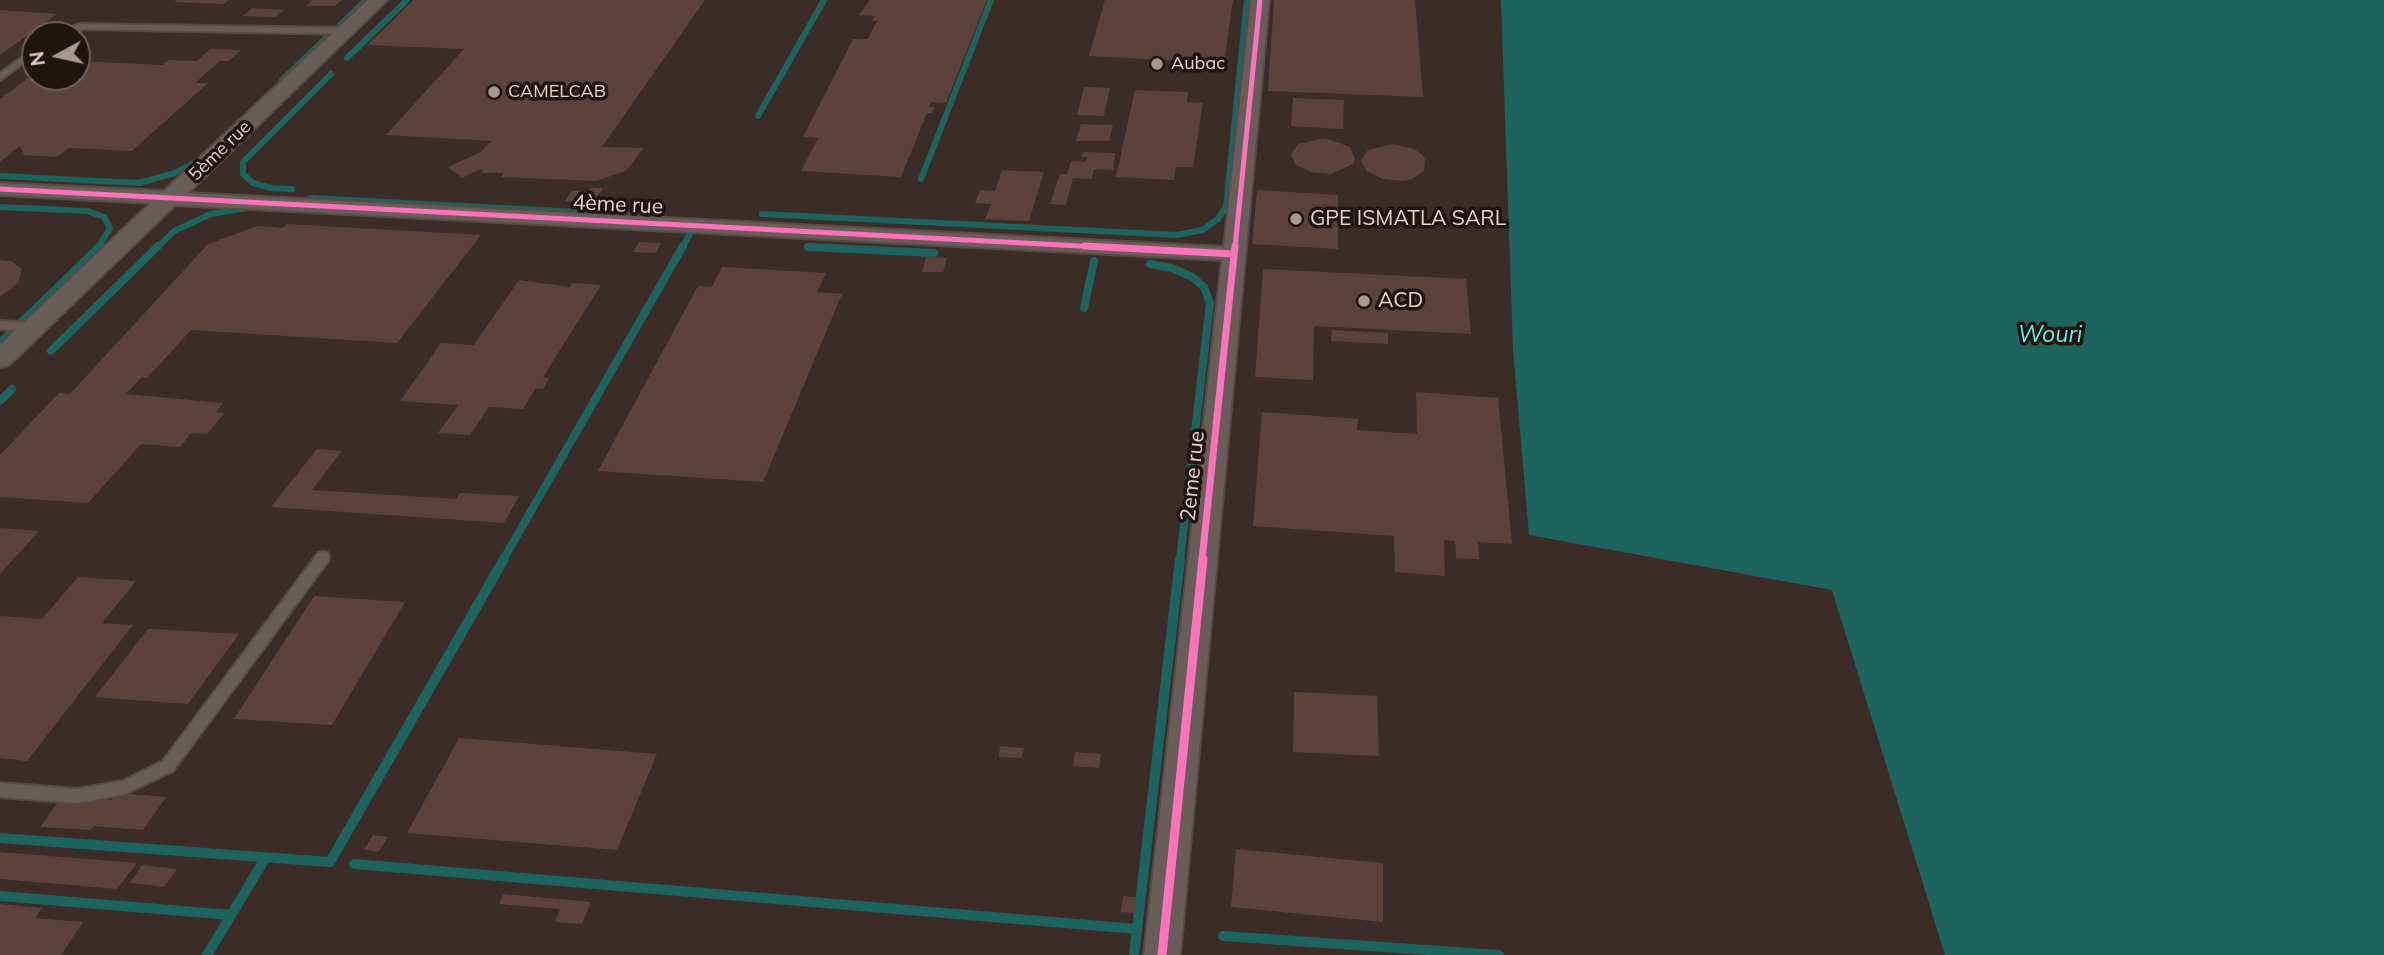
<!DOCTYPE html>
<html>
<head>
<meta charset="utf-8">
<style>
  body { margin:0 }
  #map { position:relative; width:2384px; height:955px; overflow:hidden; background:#3b2c28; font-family:Mulish,sans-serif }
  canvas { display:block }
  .north { position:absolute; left:21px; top:21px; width:70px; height:70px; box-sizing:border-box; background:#201411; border:2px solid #6f605c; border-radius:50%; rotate:262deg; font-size:19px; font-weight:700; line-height:28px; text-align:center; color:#e5d2cd }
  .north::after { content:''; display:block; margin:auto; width:24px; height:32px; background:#aa9893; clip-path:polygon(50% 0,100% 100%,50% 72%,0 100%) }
</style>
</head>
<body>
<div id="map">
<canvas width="2384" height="955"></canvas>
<div class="north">N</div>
</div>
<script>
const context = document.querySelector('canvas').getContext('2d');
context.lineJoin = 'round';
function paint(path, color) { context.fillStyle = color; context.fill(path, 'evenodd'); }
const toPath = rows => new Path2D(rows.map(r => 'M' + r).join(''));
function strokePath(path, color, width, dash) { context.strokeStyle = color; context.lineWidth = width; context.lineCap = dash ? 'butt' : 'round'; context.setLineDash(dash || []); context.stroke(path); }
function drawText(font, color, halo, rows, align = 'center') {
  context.font = font + ' Mulish,sans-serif'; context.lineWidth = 7; context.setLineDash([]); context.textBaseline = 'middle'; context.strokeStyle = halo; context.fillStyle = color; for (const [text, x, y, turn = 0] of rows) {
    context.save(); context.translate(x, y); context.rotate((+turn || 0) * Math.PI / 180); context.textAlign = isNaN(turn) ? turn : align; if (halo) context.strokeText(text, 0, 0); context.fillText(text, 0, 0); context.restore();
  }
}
paint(toPath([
  [1501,0,2384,0,2384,955,1945,955,1832,590,1529,535,1513,350]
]), '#1d645e');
strokePath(toPath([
  [340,25,366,0],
  [347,58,407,0],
  [282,80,326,38],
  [758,116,824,0],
  [0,176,139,183,175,173,202,158],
  [921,179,991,0],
  [292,189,271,188,253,183,243,174,243,162,331,74],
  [310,198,655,216],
  [0,207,88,211,104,217,110,228,98,248],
  [762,214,1177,235,1202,230,1218,219,1226,207,1247,0],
  [808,247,827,248],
  [157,248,174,231,211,214,248,208],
  [682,248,692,230,685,230]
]), '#1d645e', 6);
strokePath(toPath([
  [808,247,934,253],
  [1150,264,1172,268,1192,277,1204,287,1210,303,1180,560],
  [1084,308,1094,261],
  [0,343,100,246],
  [51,351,158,246],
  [0,401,12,389],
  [503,560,683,246]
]), '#1d645e', 8);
strokePath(toPath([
  [0,838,330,862,504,559],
  [354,864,1137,929],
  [0,896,231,915],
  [1223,936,1499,955],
  [207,955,266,857],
  [1134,955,1180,559]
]), '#1d645e', 10);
paint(toPath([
  [176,0,229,0,224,4,175,2],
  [312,0,342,0,335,6,306,6],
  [413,0,705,0,602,147,644,148,626,171,596,181,501,177,504,173,483,173,481,169,462,178,448,167,481,152,491,141,386,135,464,49,367,45],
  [870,0,987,0,946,103,931,102,929,107,935,107,932,113,927,113,901,177,801,171,818,138,803,137,853,39,868,39,877,21,872,21,875,16,859,15],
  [1105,0,1233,0,1224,63,1089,56],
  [1274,0,1415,0,1423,97,1268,91],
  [252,8,283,10,275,17,243,16],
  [0,10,57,14,0,55],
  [210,49,241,50,229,61,220,61,195,83,208,83,132,151,69,148,57,157,24,155,20,146,0,162,0,99,31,76,77,77,77,61,163,65,169,60,197,61],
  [1084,87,1110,88,1104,116,1077,115],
  [1135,90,1188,92,1187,102,1203,103,1193,167,1176,167,1174,180,1116,177],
  [1293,98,1344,100,1343,129,1291,126],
  [1081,124,1113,125,1109,141,1076,141],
  [1325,138,1350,147,1355,159,1353,164,1331,174,1311,172,1296,165,1291,154,1298,144],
  [1394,144,1414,149,1421,154,1425,159,1424,171,1412,179,1403,181,1383,179,1367,171,1361,161,1368,150],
  [1083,152,1115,153,1113,170,1094,169,1092,179,1073,178,1066,205,1050,204,1060,174,1067,174,1071,161,1086,162,1087,157,1081,157],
  [1002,170,1044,172,1029,221,985,219,991,204,975,203,980,190,995,191],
  [591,188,603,188,593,202,565,201,572,191,588,191],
  [1257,190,1338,195,1338,249,1252,244],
  [287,224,481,235,397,343,191,330,147,378,142,377,126,394,223,403,216,412,225,413,207,434,191,433,180,447,141,444,88,503,0,497,0,455,59,393,70,394,208,244,258,226,283,228],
  [639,242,661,243,656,253,633,252],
  [926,257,947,258,943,272,922,272],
  [0,260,11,261,22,269,18,283,0,297],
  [722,267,826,273,817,292,842,294,763,482,598,471,698,286,712,287],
  [1263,269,1466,279,1471,334,1314,326,1313,380,1255,377],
  [519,280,570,287,572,283,601,285,543,377,549,378,543,389,536,388,523,409,489,407,470,435,438,433,458,405,400,401,441,343,474,345],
  [1332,330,1388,333,1388,344,1331,341],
  [1416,392,1498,398,1512,544,1478,542,1479,559,1456,558,1455,541,1444,540,1445,576,1395,572,1394,536,1253,526,1262,412,1358,419,1357,430,1417,434],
  [317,449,342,451,312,490,456,499,460,493,519,496,504,523,271,507],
  [0,528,39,531,0,574],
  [78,577,136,581,102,623,133,625,27,761,0,758,0,616,42,619],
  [314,596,405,602,332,725,234,719],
  [148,629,153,629,239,634,188,704,95,697],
  [1294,692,1377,696,1379,756,1293,752],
  [459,738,657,754,617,850,407,833],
  [1000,746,1024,748,1022,758,999,757],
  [1075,752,1101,754,1099,768,1073,766],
  [117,793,166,797,143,830,94,826,91,830,40,827,62,797,112,800],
  [373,835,388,837,378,852,364,849],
  [1236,849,1383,863,1383,922,1231,907],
  [0,852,137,863,117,889,0,879],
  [142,865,177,869,164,887,130,883],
  [503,894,591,902,582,924,555,922,560,909,499,904],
  [1123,896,1136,897,1135,913,1121,912],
  [0,904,42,908,35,918,83,922,61,955,0,955]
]), '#5b433c');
const lane = toPath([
  [79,24,346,28,350,31,346,34,80,29,64,35,53,35,79,24],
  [35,48,35,55,0,80,0,73,35,48],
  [0,321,33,323,38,327,33,331,0,329,0,321],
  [323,552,328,553,329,557,328,561,173,771,125,794,77,803,0,797,0,783,77,789,123,781,163,761,318,553,323,552]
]);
const street = toPath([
  [368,0,387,0,188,193,1224,247,1251,0,1269,0,1180,955,1144,955,1222,260,175,205,9,365,0,367,0,345,151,203,0,195,0,183,164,191,368,0]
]);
strokePath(lane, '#584a46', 4);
strokePath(street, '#584a46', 4);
paint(lane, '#695d5a');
paint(street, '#695d5a');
strokePath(toPath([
  [0,189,1118,248],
  [1235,248,1260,0]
]), '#fb73b8', 5);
strokePath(toPath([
  [1085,246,1234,254],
  [1202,560,1235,246]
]), '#fb73b8', 7);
strokePath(toPath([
  [1162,955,1203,559]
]), '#fb73b8', 9);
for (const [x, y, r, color] of [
  [1157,64,7,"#aa9893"],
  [494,92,7,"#aa9893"],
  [1296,219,7,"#aa9893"],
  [1364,301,7,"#aa9893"]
]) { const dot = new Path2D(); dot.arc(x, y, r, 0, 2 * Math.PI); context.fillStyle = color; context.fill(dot); strokePath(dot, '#201411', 2.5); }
drawText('18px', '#e5d2cd', '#201411', [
  ["Aubac",1171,64],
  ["CAMELCAB",508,92]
], 'left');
drawText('18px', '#e5d2cd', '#201411', [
  ["5ème rue",220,151,-44]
]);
drawText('21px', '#e5d2cd', '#201411', [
  ["4ème rue",618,205,3],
  ["2eme rue",1193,476,-84]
]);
drawText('21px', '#e5d2cd', '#201411', [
  ["GPE ISMATLA SARL",1310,219],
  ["ACD",1378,301]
], 'left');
drawText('italic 23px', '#5eeddf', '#201411', [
  ["Wouri",2050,335]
]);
</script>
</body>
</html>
